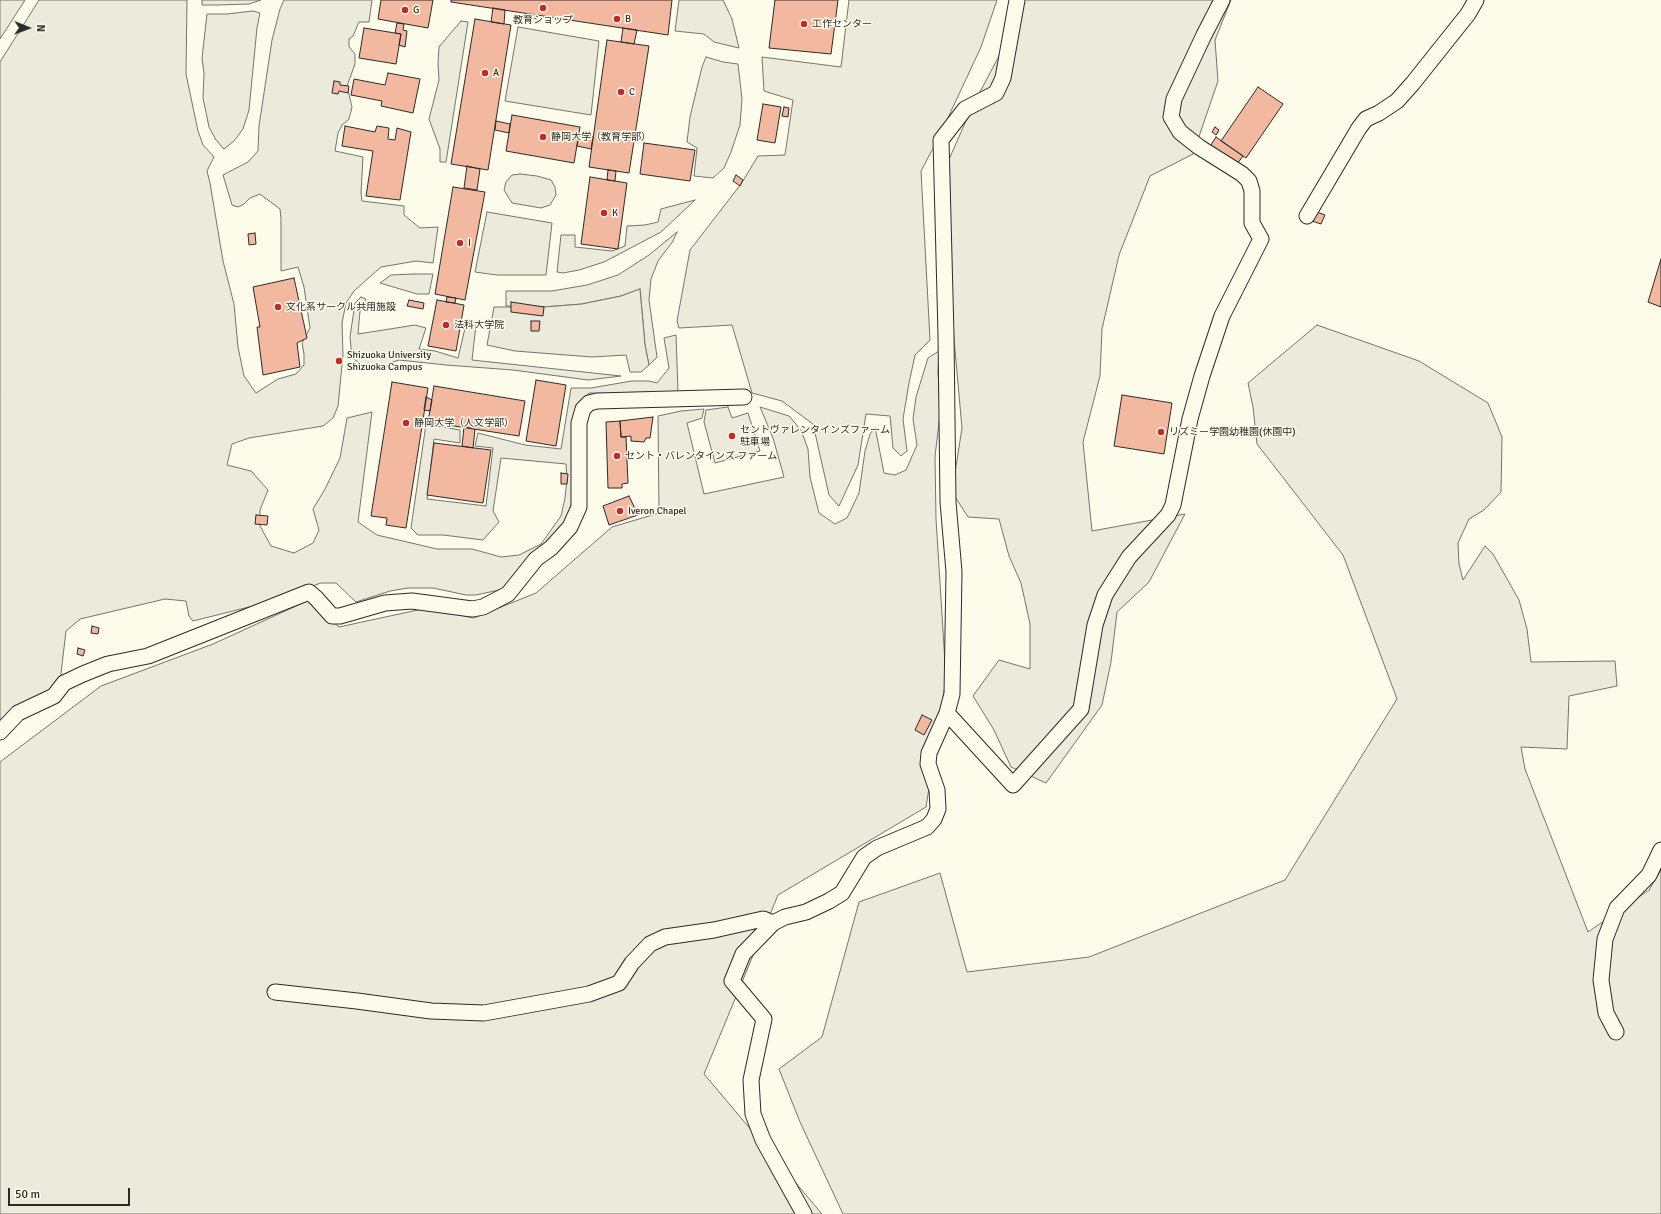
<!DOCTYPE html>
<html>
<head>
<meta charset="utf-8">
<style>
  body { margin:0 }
  #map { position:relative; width:1661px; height:1214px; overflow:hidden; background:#fdfbea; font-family:Signika,sans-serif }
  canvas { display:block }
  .north { position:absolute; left:8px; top:8px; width:40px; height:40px; -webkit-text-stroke:3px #fdfbea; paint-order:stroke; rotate:91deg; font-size:11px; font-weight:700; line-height:16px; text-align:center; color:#2b2b2b }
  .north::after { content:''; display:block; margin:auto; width:14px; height:18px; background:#2b2b2b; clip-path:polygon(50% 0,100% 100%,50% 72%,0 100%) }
  .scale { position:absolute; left:8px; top:1188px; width:122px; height:18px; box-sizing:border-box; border:2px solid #2b2b2b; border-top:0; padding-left:5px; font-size:12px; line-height:14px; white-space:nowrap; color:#2b2b2b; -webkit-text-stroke:3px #fdfbea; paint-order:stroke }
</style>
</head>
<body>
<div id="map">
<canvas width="1661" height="1214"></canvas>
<div class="north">N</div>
<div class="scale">50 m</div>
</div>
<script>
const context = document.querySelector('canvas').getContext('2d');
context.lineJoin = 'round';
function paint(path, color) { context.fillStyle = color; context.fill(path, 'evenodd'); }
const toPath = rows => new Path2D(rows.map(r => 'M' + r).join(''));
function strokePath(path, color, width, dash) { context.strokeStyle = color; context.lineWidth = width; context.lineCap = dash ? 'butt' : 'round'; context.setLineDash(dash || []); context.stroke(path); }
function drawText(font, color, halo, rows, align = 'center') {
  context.font = font + ' Signika,"Noto Sans JP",sans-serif'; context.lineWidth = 3; context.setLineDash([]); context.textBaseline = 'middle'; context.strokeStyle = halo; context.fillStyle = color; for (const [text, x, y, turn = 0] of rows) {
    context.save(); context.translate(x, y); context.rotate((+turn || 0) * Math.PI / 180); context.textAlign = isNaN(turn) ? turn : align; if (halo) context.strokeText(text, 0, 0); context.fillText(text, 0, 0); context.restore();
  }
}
const green = toPath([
  [0,0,25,0,0,39,0,0],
  [39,0,187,0,186,74,198,131,203,145,214,157,207,171,210,183,223,261,234,304,238,347,244,376,256,393,278,379,296,374,304,365,304,354,302,343,310,328,304,287,298,267,281,271,281,219,280,209,260,194,250,198,244,204,238,207,232,205,223,175,248,162,258,151,259,126,272,40,280,9,284,0,372,0,369,22,359,22,353,36,349,39,349,47,355,54,355,64,347,86,352,107,349,119,342,125,338,133,335,151,363,157,361,193,362,201,404,206,404,215,420,228,438,227,433,263,416,261,381,267,354,291,346,303,342,323,343,355,338,406,333,418,323,426,249,438,232,444,227,465,251,471,268,490,260,510,260,526,271,546,294,553,313,543,319,530,313,509,325,489,340,458,347,418,372,412,358,522,377,535,437,549,472,549,501,557,519,555,541,544,561,516,565,498,567,479,566,464,501,458,493,511,499,522,483,540,443,535,418,535,411,528,426,424,460,430,460,443,434,439,427,499,486,506,493,448,475,446,478,433,525,445,561,449,571,388,591,388,632,381,649,381,657,383,669,368,664,338,676,335,678,392,654,392,630,394,589,393,576,405,573,425,572,502,568,514,563,528,508,585,499,590,476,595,466,595,433,588,408,588,390,591,356,602,336,583,321,583,261,604,193,621,189,616,186,601,165,599,80,619,66,631,60,682,53,691,0,725,0,62,39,0],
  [202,0,261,0,249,4,217,5,202,5,202,0],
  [679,0,723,0,732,19,739,48,714,42,704,34,675,31,679,0],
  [849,0,997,0,981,47,939,137,921,171,930,340,915,355,909,383,903,419,907,451,901,456,893,448,890,416,866,414,858,465,839,506,829,495,813,424,782,401,752,393,732,325,679,328,677,321,690,250,741,184,758,156,785,155,793,100,764,91,762,57,841,67,849,0],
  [1019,0,1231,0,1215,40,1218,81,1193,154,1150,176,1119,255,1102,329,1100,376,1083,442,1092,531,1185,514,1149,582,1117,612,1111,662,1102,705,1046,783,1011,767,994,730,973,696,999,660,1030,669,1030,624,1021,583,1009,556,999,519,968,517,952,492,962,428,951,306,947,164,973,105,999,56,1019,0],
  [253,11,260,13,257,28,249,110,243,129,234,141,224,149,216,140,209,127,203,98,204,73,202,58,207,14,227,14,253,11],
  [461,21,468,22,446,162,440,162,440,149,429,119,439,80,438,64,439,47,461,21],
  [518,27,599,41,591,115,505,101,518,27],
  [706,57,723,62,738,64,742,99,740,125,731,152,724,168,713,178,694,176,697,148,687,142,690,117,702,67,706,57],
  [520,174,537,176,551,180,555,187,556,195,550,205,541,208,512,203,504,190,506,182,512,175,520,174],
  [695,200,661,232,604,262,579,270,563,273,557,272,561,235,575,235,575,247,612,251,625,246,627,226,645,225,658,222,661,209,695,200],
  [487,212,552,223,546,275,497,275,475,272,487,212],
  [677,232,673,241,658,261,651,279,649,300,657,357,649,365,645,345,640,289,621,296,582,304,544,307,506,306,506,291,552,291,587,285,618,275,649,255,677,232],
  [414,274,433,274,429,294,417,294,380,283,391,275,414,274],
  [361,297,366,299,360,311,358,334,415,325,426,328,419,349,435,351,458,358,466,324,476,325,472,360,621,376,588,380,513,370,446,365,399,360,390,363,382,370,367,368,352,358,350,337,355,303,361,297],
  [1317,325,1419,361,1488,403,1502,437,1501,492,1484,510,1469,519,1458,543,1459,564,1463,580,1485,546,1493,554,1519,600,1527,629,1531,662,1615,661,1617,686,1569,696,1567,749,1521,747,1525,769,1588,932,1649,890,1661,870,1661,1214,843,1214,800,1122,779,1069,822,1037,859,902,940,873,967,972,1089,957,1285,880,1397,699,1343,555,1257,444,1253,407,1248,383,1317,325],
  [939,351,938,370,940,415,935,456,936,519,946,679,926,807,778,895,704,1074,822,1214,0,1214,0,762,101,686,213,644,307,601,339,627,427,608,474,618,536,593,612,527,659,513,658,416,681,411,704,409,702,418,687,423,704,494,784,477,773,438,760,407,789,416,801,430,808,449,810,477,819,513,835,524,847,518,859,493,865,451,870,434,875,427,884,473,895,475,906,470,917,445,913,419,916,397,928,358,939,351]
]);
paint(green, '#ecebdb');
strokePath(green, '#74746e', 1);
const parking = toPath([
  [640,289,645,345,649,365,641,372,630,372,626,355,592,357,515,351,487,345,494,307,544,307,582,304,621,296,640,289],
  [728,407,732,418,748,413,760,451,715,463,704,422,706,410,728,407]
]);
paint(parking, '#eceadb');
strokePath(parking, '#74746e', 1);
const building = toPath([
  [381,0,433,0,428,28,378,19,381,0],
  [451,0,672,0,668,35,451,2,451,0],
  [775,0,838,0,831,54,769,48,775,0],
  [493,8,505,10,504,24,491,22,493,8],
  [475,19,511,25,488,170,451,164,475,19],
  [397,23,404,24,403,30,407,31,405,47,399,45,401,34,395,33,397,23],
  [364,28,401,34,396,64,359,58,364,28],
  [623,28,637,30,634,44,621,42,623,28],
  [607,40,649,46,629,173,589,167,607,40],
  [388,73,420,79,413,113,381,106,382,101,351,95,354,79,385,85,388,73],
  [334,81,340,82,340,85,349,86,348,93,339,91,338,94,332,93,334,81],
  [1258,87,1283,104,1246,158,1221,141,1258,87],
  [763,104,781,107,775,143,757,140,763,104],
  [784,107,789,108,788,117,782,116,784,107],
  [512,115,580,127,574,163,506,151,512,115],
  [496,121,510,124,509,133,495,130,496,121],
  [345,126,375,132,377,126,389,128,388,139,395,140,397,128,411,132,400,200,366,196,373,151,342,146,345,126],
  [1215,127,1219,130,1216,135,1212,132,1215,127],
  [579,136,593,137,591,149,577,146,579,136],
  [1216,137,1243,156,1237,164,1209,148,1216,137],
  [644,143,695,150,690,181,640,174,644,143],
  [467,166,480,169,477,190,464,188,467,166],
  [608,170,616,171,615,181,607,180,608,170],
  [736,175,743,180,740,186,733,181,736,175],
  [590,177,627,183,618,249,581,244,590,177],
  [453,187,485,192,465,300,435,294,453,187],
  [1314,211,1325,215,1321,224,1309,220,1314,211],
  [255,233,256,244,249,245,248,234,255,233],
  [1661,259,1661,307,1648,302,1661,259],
  [294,278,307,338,297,343,300,367,263,375,257,327,260,327,253,287,294,278],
  [447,297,456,298,455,303,446,302,447,297],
  [409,300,424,303,423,309,407,306,409,300],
  [437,300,464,305,456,351,428,346,437,300],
  [511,302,544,307,543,316,511,312,511,302],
  [531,321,540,321,539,331,531,331,531,321],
  [536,380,566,385,556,446,526,441,536,380],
  [392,382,428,388,406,528,386,525,387,518,371,516,392,382],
  [434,386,525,401,519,436,428,422,434,386],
  [1122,395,1172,403,1164,454,1114,446,1122,395],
  [426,397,432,400,430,411,424,410,426,397],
  [653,417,650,438,646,438,644,442,631,441,631,436,621,437,620,421,653,417],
  [620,421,621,437,626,437,628,483,622,484,622,488,608,488,606,422,620,421],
  [464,427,475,429,473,448,462,446,464,427],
  [434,443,491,450,483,503,427,495,434,443],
  [561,473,568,474,567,484,561,484,561,473],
  [629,496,638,515,609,525,603,506,629,496],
  [256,515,268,516,267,525,255,524,256,515],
  [92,626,99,628,98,634,91,633,92,626],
  [78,648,85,650,83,656,77,654,78,648],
  [922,715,932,720,924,735,915,730,922,715]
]);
paint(building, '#f2b8a0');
strokePath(building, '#2b2b2b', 1);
const street = toPath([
  [1307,216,1359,128,1366,119,1379,113,1397,101,1413,83,1468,14,1476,0],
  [947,713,1013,785,1081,709,1095,625,1105,595,1129,557,1168,515,1173,505,1190,419,1202,376,1222,316,1261,239,1252,223,1252,191,1249,181,1242,174,1199,147,1180,132,1171,117,1174,99,1204,35,1222,0],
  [0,732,18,713,54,696,64,683,83,674,108,664,148,656,309,592,316,598,332,616,340,616,385,603,412,601,472,609,483,607,508,594,536,559,551,548,570,527,579,507,579,423,583,409,589,403,597,401,744,397],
  [275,992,357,1001,431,1011,484,1013,589,994,619,983,632,963,650,944,665,937,714,930,763,919,773,923],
  [1616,1032,1606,1013,1601,980,1605,939,1617,908,1649,875,1661,850],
  [804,1214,763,1140,753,1114,751,1080,764,1019,732,981,743,954,773,923,785,917,806,912,829,901,842,893,864,857,877,848,927,827,934,819,938,809,937,790,928,764,929,753,947,713,952,694,954,572,948,502,946,335,941,140,965,109,996,93,1003,78,1017,0]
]);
strokePath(street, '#2b2b2b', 17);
strokePath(street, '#fdfbea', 15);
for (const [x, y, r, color] of [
  [543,8,4,"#c62828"],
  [405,10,4,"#c62828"],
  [617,19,4,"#c62828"],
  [804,24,4,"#c62828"],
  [485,73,4,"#c62828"],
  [621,92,4,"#c62828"],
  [543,137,4,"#c62828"],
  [604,213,4,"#c62828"],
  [460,243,4,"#c62828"],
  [278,307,4,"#c62828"],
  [446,325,4,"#c62828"],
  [339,361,4,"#c62828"],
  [406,423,4,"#c62828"],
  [1161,432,4,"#c62828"],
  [732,436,4,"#c62828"],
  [617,456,4,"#c62828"],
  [620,511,4,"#c62828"]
]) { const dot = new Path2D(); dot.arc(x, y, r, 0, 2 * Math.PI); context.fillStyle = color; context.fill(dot); strokePath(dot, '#fdfbea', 1.5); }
drawText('10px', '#2b2b2b', '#fdfbea', [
  ["G",413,10],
  ["B",625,19],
  ["教育ショップ",543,20,"center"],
  ["工作センター",812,24],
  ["A",493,73],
  ["C",629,92],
  ["静岡大学（教育学部）",551,137],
  ["K",612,213],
  ["I",468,243],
  ["文化系サークル共用施設",286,307],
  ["法科大学院",454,325],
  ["Shizuoka University",347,355],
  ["Shizuoka Campus",347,367],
  ["静岡大学（人文学部）",414,423],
  ["セントヴァレンタインズファーム",740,430],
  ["駐車場",740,442],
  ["リズミー学園幼稚園(休園中)",1169,432],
  ["セント・バレンタインズ ファーム",625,456],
  ["Iveron Chapel",628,511]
], 'left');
</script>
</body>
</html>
